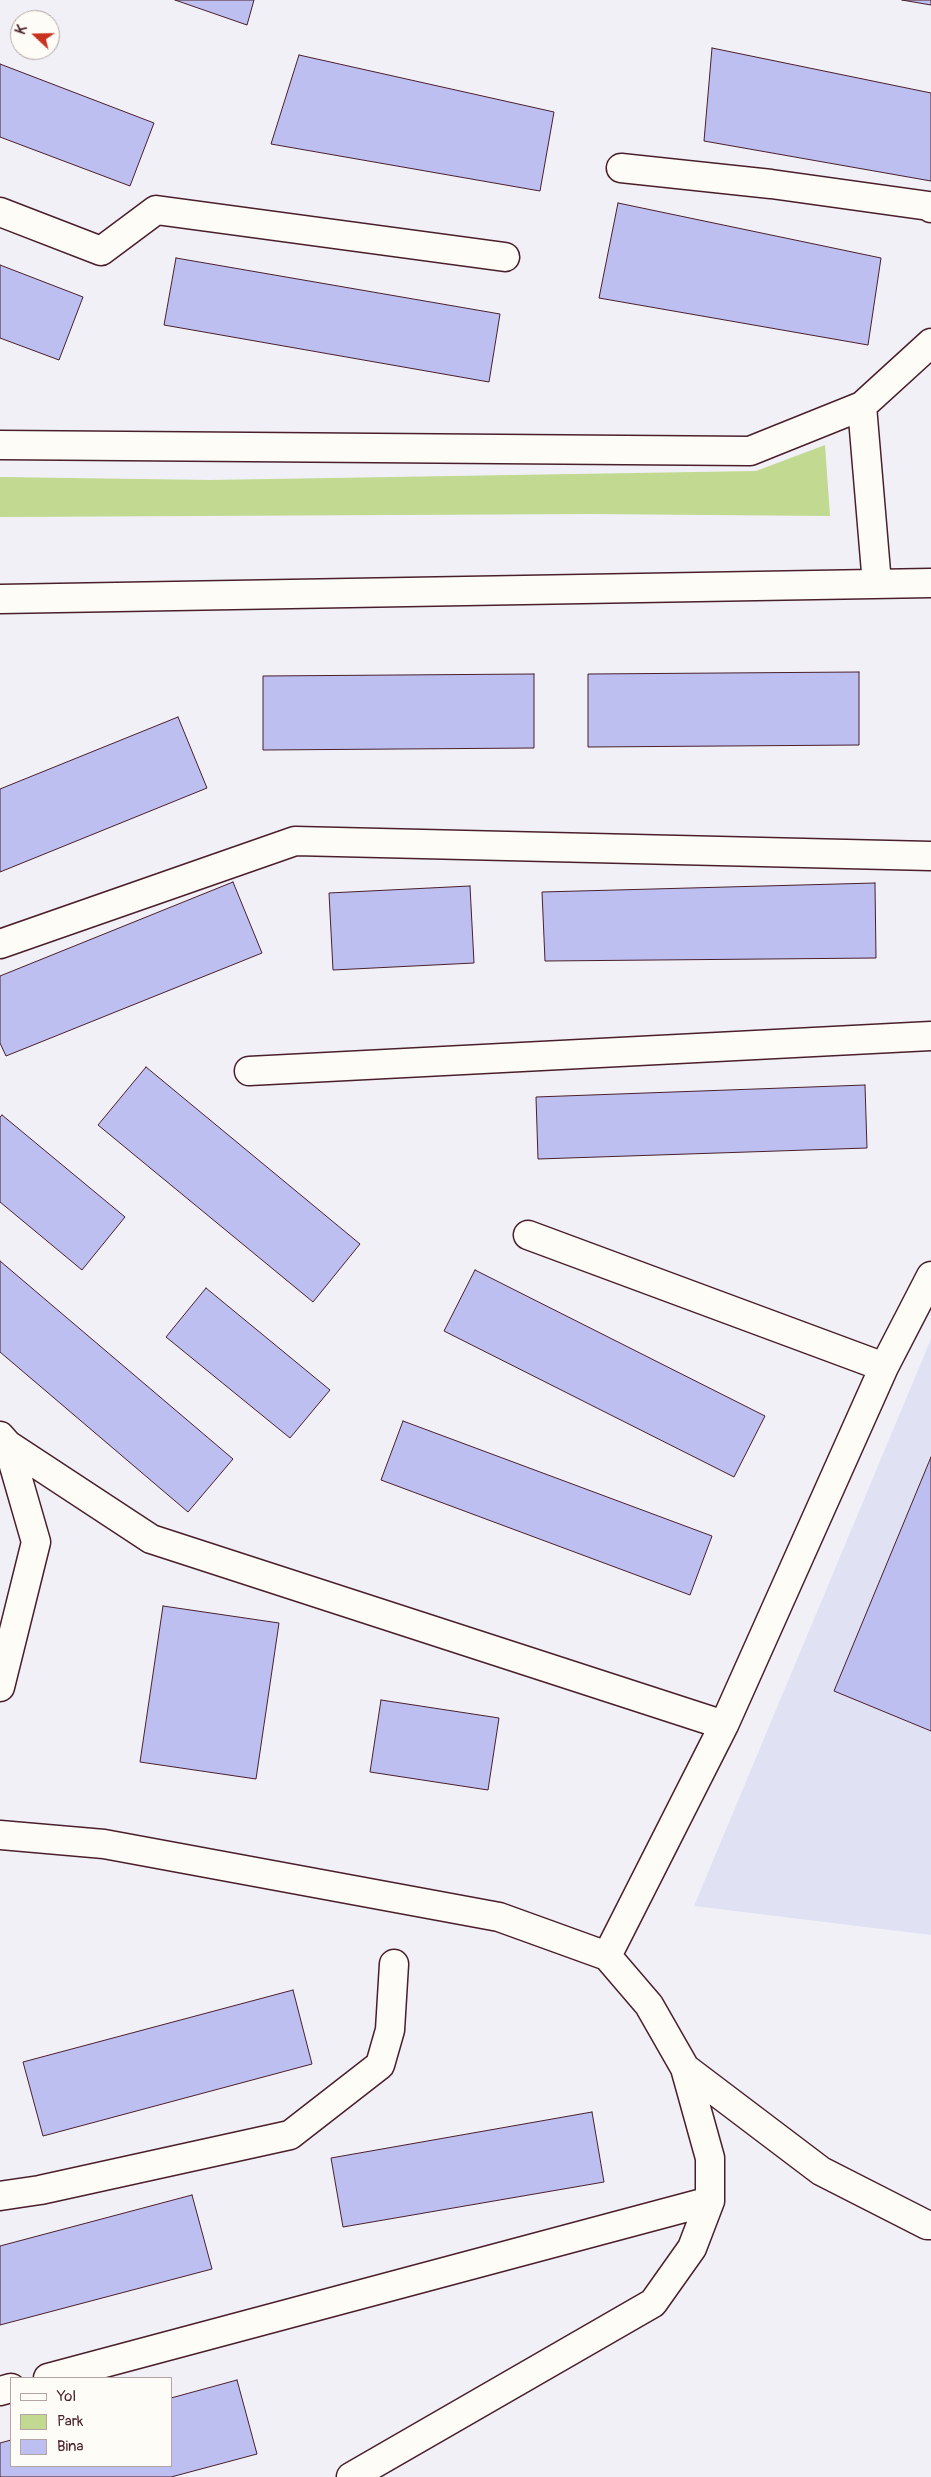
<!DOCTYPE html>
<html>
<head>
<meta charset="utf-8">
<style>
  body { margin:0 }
  #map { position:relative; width:931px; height:2477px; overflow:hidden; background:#f0f0f6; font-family:Pangolin,sans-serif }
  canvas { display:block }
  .legend { position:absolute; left:10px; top:2377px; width:162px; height:90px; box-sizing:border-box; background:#fdfcf7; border:1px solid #b5a4a5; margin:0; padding:6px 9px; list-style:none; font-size:15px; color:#4a1f2b }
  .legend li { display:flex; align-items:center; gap:10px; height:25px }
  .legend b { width:25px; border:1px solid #b5a4a5 }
  .north { position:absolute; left:10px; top:10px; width:50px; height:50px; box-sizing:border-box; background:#fdfcf7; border:1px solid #b5a4a5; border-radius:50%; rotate:291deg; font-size:14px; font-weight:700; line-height:20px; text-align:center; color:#4a1f2b }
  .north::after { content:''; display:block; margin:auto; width:18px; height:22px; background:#c8321e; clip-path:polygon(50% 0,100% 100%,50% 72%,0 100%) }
</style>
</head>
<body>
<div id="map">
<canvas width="931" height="2477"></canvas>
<ul class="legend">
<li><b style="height:6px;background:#fdfcf7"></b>Yol</li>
<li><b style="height:14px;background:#c1d990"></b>Park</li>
<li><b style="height:14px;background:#bdbff1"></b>Bina</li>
</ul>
<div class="north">K</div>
</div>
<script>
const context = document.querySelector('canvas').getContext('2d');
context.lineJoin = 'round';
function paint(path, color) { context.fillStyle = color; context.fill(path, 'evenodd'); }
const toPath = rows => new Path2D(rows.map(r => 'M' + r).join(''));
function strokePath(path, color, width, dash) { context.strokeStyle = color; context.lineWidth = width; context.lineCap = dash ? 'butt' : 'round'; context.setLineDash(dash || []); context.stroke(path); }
paint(toPath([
  [931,1339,931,1935,694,1906]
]), '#e1e1f4');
paint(toPath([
  [825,445,830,516,590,514,0,517,0,477,210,480,756,471]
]), '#c1d990');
const building = toPath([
  [175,0,254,0,247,25,175,0],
  [902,0,931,0,931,5,902,0],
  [712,48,931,93,931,181,704,141,712,48],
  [299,55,554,112,540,191,271,144,299,55],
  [0,64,154,123,130,186,0,137,0,64],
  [618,203,881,258,868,345,599,298,618,203],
  [176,258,500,314,489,382,164,325,176,258],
  [0,265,83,297,59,360,0,338,0,265],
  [859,672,859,745,588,747,588,674,859,672],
  [534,674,534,748,263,750,263,676,534,674],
  [178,717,207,788,0,872,0,789,178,717],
  [233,882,262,953,6,1056,0,1043,0,976,233,882],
  [875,883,876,958,545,961,542,892,875,883],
  [470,886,474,963,333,970,329,893,470,886],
  [146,1067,360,1244,313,1302,98,1125,146,1067],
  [865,1085,867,1148,538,1159,536,1097,865,1085],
  [2,1115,125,1217,82,1270,0,1202,0,1117,2,1115],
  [0,1261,233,1459,188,1512,0,1352,0,1261],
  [475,1270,765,1416,734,1477,444,1331,475,1270],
  [206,1288,330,1390,290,1438,166,1337,206,1288],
  [403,1421,712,1536,690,1595,381,1480,403,1421],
  [931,1457,931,1731,834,1691,931,1457],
  [163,1606,279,1623,256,1779,140,1762,163,1606],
  [381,1700,499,1718,488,1790,370,1772,381,1700],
  [293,1990,312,2064,43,2136,23,2062,293,1990],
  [592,2112,604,2182,343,2227,331,2158,592,2112],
  [192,2195,212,2269,0,2325,0,2246,192,2195],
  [237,2380,257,2454,171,2477,0,2477,0,2443,11,2440,11,2466,171,2466,171,2398,237,2380]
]);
paint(building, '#bdbff1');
strokePath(building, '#4a1f2b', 1);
const minor = toPath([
  [621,168,771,184,929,206,931,208],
  [0,212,101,251,156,210,505,257],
  [862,406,877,584],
  [0,445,750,451,862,406,931,343],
  [0,599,931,583],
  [0,944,295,841,931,856],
  [249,1071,931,1036],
  [528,1235,884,1367],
  [0,1436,8,1445,151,1539,724,1725],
  [0,1687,36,1542,8,1445],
  [0,1835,104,1844,499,1917,607,1956,649,2005,685,2068,710,2158,710,2201,692,2248,653,2303,351,2477],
  [607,1956,724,1725,884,1367,931,1276],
  [685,2068,821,2171,927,2225,931,2225],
  [0,2196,40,2190,290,2135,380,2065,390,2030,394,1964],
  [48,2378,710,2201],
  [0,2391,11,2388]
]);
strokePath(minor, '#4a1f2b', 31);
strokePath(minor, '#fdfcf7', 28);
</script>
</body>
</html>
